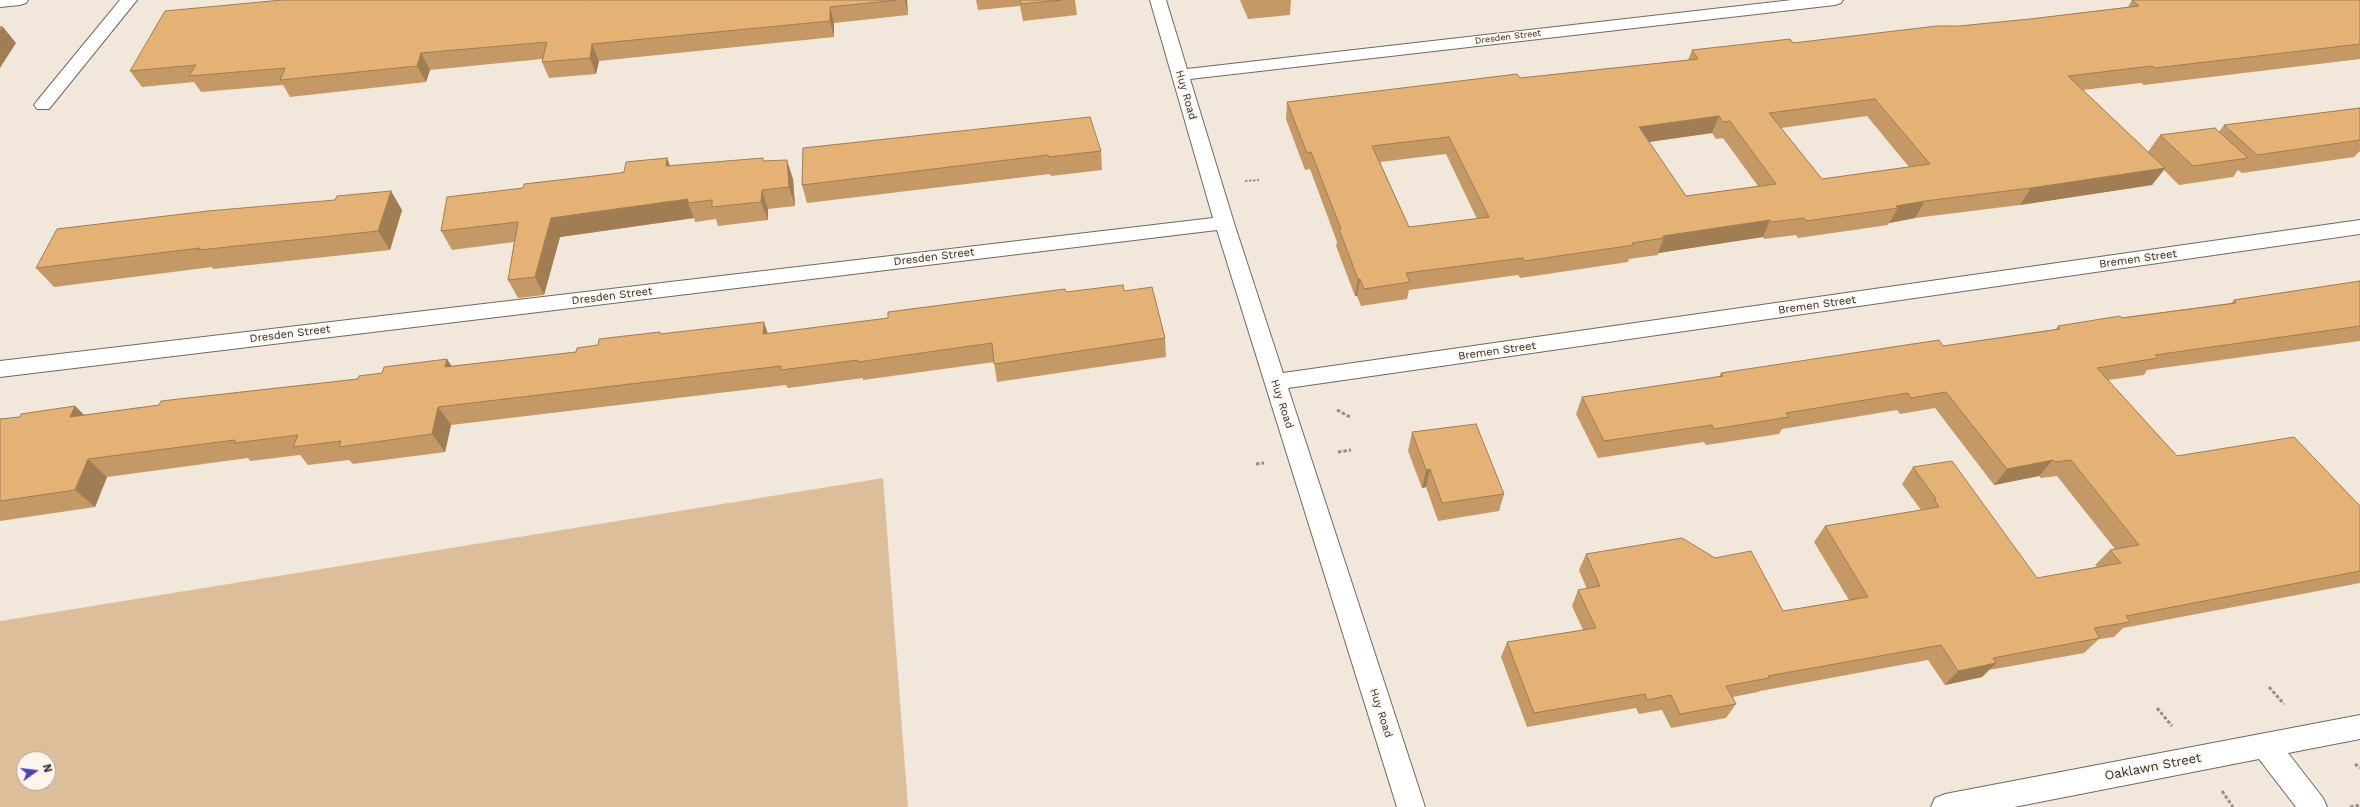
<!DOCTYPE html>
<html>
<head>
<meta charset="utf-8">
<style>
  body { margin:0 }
  #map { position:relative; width:2360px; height:807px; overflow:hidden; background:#f2e7db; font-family:"Work Sans",sans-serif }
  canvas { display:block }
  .north { position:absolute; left:16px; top:751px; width:40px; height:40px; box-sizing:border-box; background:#fdf5eb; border:1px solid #aba59d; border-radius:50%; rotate:76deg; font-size:11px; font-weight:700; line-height:16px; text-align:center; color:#312d29 }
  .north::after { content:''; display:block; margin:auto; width:14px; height:18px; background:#4c43ba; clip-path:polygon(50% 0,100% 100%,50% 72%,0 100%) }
</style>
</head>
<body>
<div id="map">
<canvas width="2360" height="807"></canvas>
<div class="north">N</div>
</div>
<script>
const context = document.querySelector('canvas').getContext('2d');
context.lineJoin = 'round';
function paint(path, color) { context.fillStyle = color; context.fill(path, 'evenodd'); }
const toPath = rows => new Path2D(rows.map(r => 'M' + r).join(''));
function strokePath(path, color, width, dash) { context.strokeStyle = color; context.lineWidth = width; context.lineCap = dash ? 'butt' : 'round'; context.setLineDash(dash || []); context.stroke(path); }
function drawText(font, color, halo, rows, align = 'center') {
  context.font = font + ' "Work Sans",sans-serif'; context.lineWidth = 3; context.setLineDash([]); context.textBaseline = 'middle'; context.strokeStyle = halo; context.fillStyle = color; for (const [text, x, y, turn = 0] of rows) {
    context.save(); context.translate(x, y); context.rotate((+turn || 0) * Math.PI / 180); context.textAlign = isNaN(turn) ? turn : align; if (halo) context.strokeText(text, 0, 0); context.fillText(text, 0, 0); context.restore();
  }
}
paint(toPath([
  [883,478,908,807,0,807,0,621],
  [24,759,48,759,48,783,24,783]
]), '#ddbe9b');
const minor = toPath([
  [0,0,28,0,26,3,20,5,0,7,0,0],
  [120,0,137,0,49,109,37,109,34,105,37,101,120,0],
  [1150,0,1166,0,1187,69,1792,0,1843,0,1841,3,1835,5,1190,79,1234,223,1283,373,2360,220,2360,234,1288,388,1425,807,1397,807,1217,230,0,377,0,361,1213,218,1150,0],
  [2360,715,2360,739,2288,753,2323,798,2327,807,2296,807,2259,759,2014,807,1931,807,1935,798,1945,794,2360,715]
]);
strokePath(minor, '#72695f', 2);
strokePath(toPath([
  [1245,181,1259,180]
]), '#989088', 2, [2.5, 1.5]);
strokePath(toPath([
  [1337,410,1350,417],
  [1338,452,1351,450],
  [1256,464,1264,463],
  [2269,687,2284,704],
  [2157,708,2172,726],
  [2355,764,2360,768],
  [2222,791,2233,807],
  [2350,807,2360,805]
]), '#989088', 3, [3.5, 2]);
paint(minor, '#fff');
paint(toPath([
  [282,0,907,0,908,15,834,23,834,37,599,61,596,74,549,78,542,62,542,59,430,70,426,82,290,97,283,85,201,92,194,82,142,87,130,71],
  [976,0,1078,0,1075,0,1077,15,1023,21,1020,6,978,10],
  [1240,0,1291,0,1290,15,1248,19],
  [2132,0,2360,0,2360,59,2144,85,2141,83,2083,90,2148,152,2160,135,2219,132,2224,125,2360,108,2360,151,2354,157,2242,173,2238,170,2233,177,2179,185,2164,170,2152,185,2020,205,1915,218,1889,223,1888,225,1798,238,1796,235,1764,239,1763,237,1658,253,1658,255,1629,259,1628,262,1520,278,1518,275,1409,290,1407,299,1361,306,1357,296,1355,296,1336,246,1337,242,1310,169,1305,170,1286,119,1287,102,1520,78,1688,60,1692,50,1793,43,2030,19,2128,7],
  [1867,116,1909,167,1822,179,1781,128],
  [1712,133,1716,139,1723,138,1758,186,1686,196,1649,142],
  [1446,154,1477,219,1409,227,1380,162],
  [803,148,1101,151,1102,170,1051,176,1050,174,807,203,802,185],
  [667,158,670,166,764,161,793,179,795,206,768,209,768,220,718,226,716,219,695,222,694,218,560,237,544,295,518,298,508,280,514,242,452,250,441,231,523,188,620,173],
  [402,210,390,250,213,269,212,267,54,287,36,268],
  [2360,281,2360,341,2147,370,2144,375,2108,380,2177,456,2360,506,2360,583,2123,628,2114,637,2099,639,2084,653,1989,670,1982,677,1945,685,1928,660,1760,691,1758,692,1733,697,1736,704,1726,718,1671,728,1662,710,1639,714,1636,708,1527,727,1501,657,1507,642,1583,630,1572,606,1578,590,1587,589,1579,570,1586,554,1783,611,1849,600,1814,542,1825,526,1921,510,1902,484,1913,467,2037,578,2097,567,2095,565,2110,550,2115,549,2057,476,2041,478,2039,476,1994,485,1935,408,1900,414,1897,410,1782,429,1779,434,1706,445,1704,442,1598,458,1576,414,1582,397,1719,377,1721,373,1943,346,2056,329,2058,326,2231,303,2234,300],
  [1124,291,1165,338,1166,357,997,382,994,362,863,380,863,378,788,388,786,385,451,425,445,452,353,464,349,460,308,465,300,455,250,461,248,458,107,477,95,507,0,521,0,419,20,417,75,406,84,415,452,366,576,352,598,345,661,334,768,334,888,318,1066,292],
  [1412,432,1504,494,1499,511,1438,521,1426,487,1422,488,1408,451]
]), '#c59965');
paint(toPath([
  [905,0,907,0,908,15],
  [830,7,834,23,834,37,830,21],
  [3,27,16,43,0,68,0,31],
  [592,44,599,61,596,74,590,58],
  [421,53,430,70,426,82,417,66],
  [1719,116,1712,133,1634,144,1639,127],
  [667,158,674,177,666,166],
  [787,160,793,179,795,206,789,187],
  [2165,168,2152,185,2020,205,2031,188],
  [762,190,768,209,768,220,761,202],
  [391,191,402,210,390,250,378,231],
  [688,199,688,203,694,218,560,237,544,295,535,277,551,218],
  [1925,201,1915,218,1889,223,1898,208,1896,206],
  [1770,220,1763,237,1658,253,1664,238,1663,236],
  [1358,279,1360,279,1357,296,1355,296],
  [764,322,770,340,763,334],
  [447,359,459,377,445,367],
  [75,406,93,424,70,417],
  [438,407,451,425,445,452,432,434],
  [88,459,107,477,95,507,75,490],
  [2053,460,2039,476,1994,485,2007,469],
  [1430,469,1426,487,1422,488,1426,470],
  [1996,663,1982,677,1945,685,1958,671]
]), '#a07d53');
const building = toPath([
  [282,0,897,0,830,7,830,21,592,44,590,58,542,62,547,42,421,53,417,66,280,80,285,68,189,76,196,65,130,71,165,11,282,0],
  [1020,0,1062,0,1021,4,1020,0],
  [2132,0,2360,0,2360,44,2155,68,2152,66,2068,76,2165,168,2031,188,1925,201,1896,206,1898,208,1806,221,1804,218,1772,222,1770,220,1663,236,1664,238,1632,243,1634,245,1524,261,1523,258,1406,273,1410,282,1364,289,1360,279,1358,279,1339,229,1341,229,1311,152,1307,153,1287,102,1517,74,1520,78,1698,59,1692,50,1755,43,1790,39,1793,43,1937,26,1959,26,2030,19,2139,6,2132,0],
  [1875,99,1930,164,1822,179,1769,113,1875,99],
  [1719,116,1723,122,1730,121,1776,184,1686,196,1639,127,1719,116],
  [1449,137,1489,217,1409,227,1372,146,1449,137],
  [0,27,3,27,0,31,0,27],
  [2360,108,2360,140,2257,155,2224,125,2360,108],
  [1090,117,1101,151,1049,157,1048,155,802,185,803,148,1090,117],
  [2215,128,2248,158,2193,166,2160,135,2215,128],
  [667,158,666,166,763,158,763,161,787,160,789,187,762,190,761,202,712,207,712,200,688,203,688,199,551,218,535,277,508,280,518,222,441,231,447,197,523,188,524,184,620,173,624,172,626,162,667,158],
  [391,191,378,231,199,250,200,248,36,268,57,229,208,211,335,200,337,196,391,191],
  [2360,281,2360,326,2155,355,2158,358,2097,368,2177,456,2294,437,2360,506,2360,571,2126,616,2130,622,2094,628,2100,638,1993,658,1996,663,1958,671,1941,645,1768,676,1769,678,1726,686,1736,704,1680,714,1671,695,1647,700,1645,694,1534,713,1507,642,1596,628,1578,590,1600,586,1586,554,1682,538,1715,558,1751,551,1783,611,1868,597,1825,526,1939,507,1934,499,1936,499,1913,467,1952,461,2037,578,2121,563,2110,550,2139,545,2071,460,2055,462,2053,460,2007,469,1946,392,1911,398,1908,393,1786,413,1789,417,1714,429,1712,425,1604,441,1582,397,1723,376,1721,373,1939,340,1943,346,2060,329,2058,326,2120,316,2122,318,2236,303,2234,300,2360,281],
  [1123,285,1124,291,1152,287,1165,338,994,364,992,343,858,362,858,360,781,370,781,366,438,407,432,434,339,447,341,441,293,447,298,435,234,443,235,440,88,459,75,490,0,501,0,419,20,417,21,414,75,406,70,417,159,405,161,401,358,379,359,376,382,373,384,367,447,359,445,367,576,352,577,348,598,345,599,339,660,332,660,334,764,322,763,334,888,318,888,312,1065,289,1066,292,1123,285],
  [1476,424,1504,494,1442,503,1430,469,1426,470,1412,432,1476,424]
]);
paint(building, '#e5b276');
strokePath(building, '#a07d53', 1);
drawText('9px', '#312d29', '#fdf5eb', [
  ["Dresden Street",1508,37,-7]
]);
drawText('11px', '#312d29', '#fdf5eb', [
  ["Huy Road",1186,95,74],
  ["Dresden Street",934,257,-7],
  ["Bremen Street",2138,259,-8],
  ["Dresden Street",612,296,-7],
  ["Bremen Street",1817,305,-8],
  ["Dresden Street",290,334,-7],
  ["Bremen Street",1497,351,-8],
  ["Huy Road",1282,404,72],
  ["Huy Road",1381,713,72]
]);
drawText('13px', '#312d29', '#fdf5eb', [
  ["Oaklawn Street",2153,767,-11]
]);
</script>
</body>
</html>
